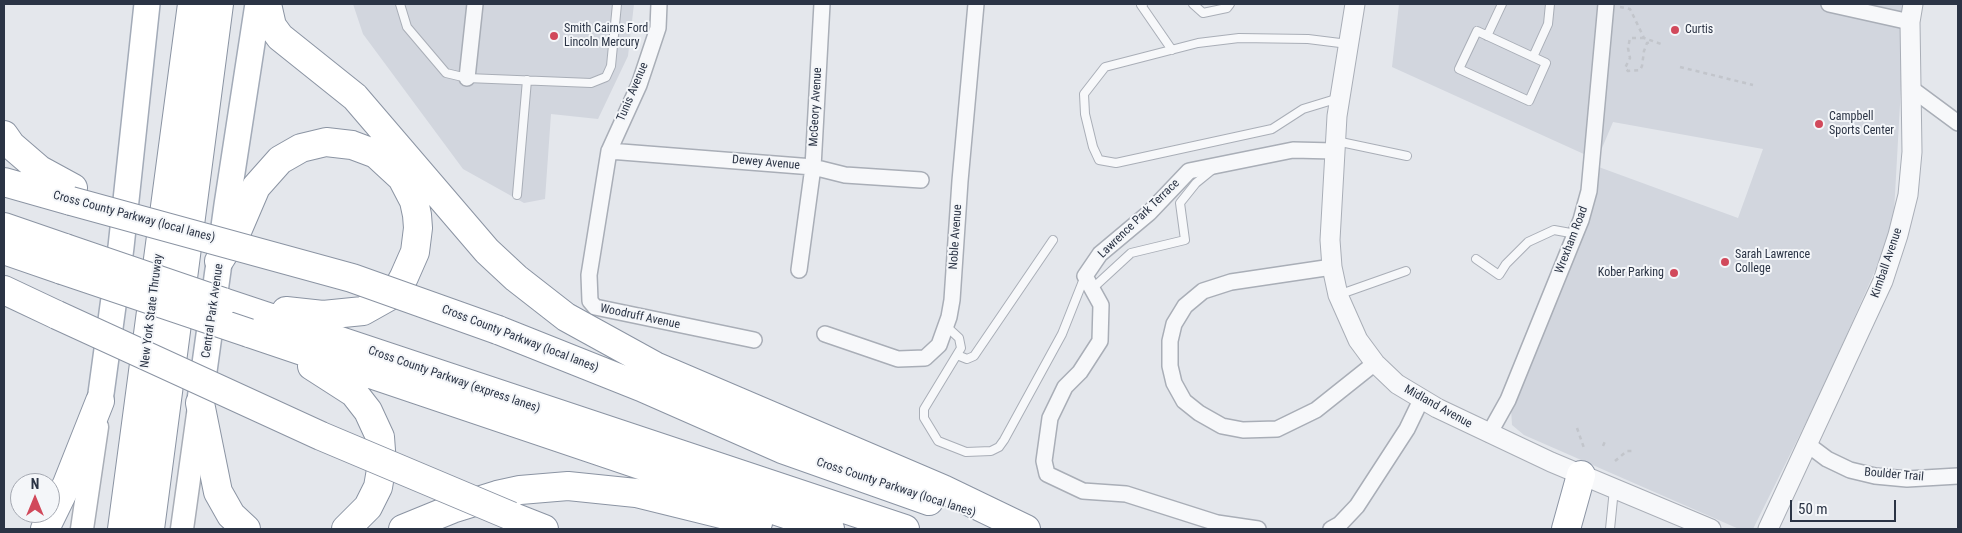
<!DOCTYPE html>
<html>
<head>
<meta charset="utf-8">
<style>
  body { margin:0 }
  #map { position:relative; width:1962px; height:533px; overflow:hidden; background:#e4e7ec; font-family:"Roboto Condensed",sans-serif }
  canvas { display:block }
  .frame { position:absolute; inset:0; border:5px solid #2b3445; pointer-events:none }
  .north { position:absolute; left:10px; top:473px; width:50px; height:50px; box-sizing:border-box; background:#f4f6f9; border:1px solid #a4a8b1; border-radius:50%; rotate:0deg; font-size:14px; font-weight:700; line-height:20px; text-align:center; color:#2b3445 }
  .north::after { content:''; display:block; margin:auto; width:18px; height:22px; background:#d1495b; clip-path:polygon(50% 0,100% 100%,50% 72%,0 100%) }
  .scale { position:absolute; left:1790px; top:500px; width:106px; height:22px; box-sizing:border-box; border:2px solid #2b3445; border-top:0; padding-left:6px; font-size:15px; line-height:18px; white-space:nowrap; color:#2b3445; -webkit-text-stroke:4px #f4f6f9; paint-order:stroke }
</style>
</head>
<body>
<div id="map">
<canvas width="1962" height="533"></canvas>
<div class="frame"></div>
<div class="north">N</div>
<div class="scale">50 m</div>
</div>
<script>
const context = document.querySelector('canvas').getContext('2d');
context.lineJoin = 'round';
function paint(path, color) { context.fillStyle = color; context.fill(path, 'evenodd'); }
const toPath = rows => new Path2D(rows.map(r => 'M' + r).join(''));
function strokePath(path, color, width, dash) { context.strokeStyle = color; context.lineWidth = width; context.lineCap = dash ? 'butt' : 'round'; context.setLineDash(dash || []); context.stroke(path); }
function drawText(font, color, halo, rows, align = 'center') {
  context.font = font + ' "Roboto Condensed",sans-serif'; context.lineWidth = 4; context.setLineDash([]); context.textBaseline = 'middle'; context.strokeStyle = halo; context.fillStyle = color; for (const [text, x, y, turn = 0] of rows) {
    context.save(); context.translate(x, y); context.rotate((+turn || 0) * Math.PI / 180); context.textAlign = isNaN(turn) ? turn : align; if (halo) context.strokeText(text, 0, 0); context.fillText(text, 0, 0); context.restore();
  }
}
paint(toPath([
  [353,4,634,4,628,56,598,119,551,114,545,199,524,203,463,169,363,34],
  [1399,4,1909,4,1904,33,1893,230,1824,386,1753,529,1739,529,1524,435,1512,425,1511,408,1596,166,1738,218,1763,149,1613,122,1597,160,1392,67]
]), '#d2d6de');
const service = toPath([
  [400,4,407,27,446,73,467,78,591,83,606,77,611,66,617,4],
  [1143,4,1141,5,1172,50],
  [1193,4,1203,13,1222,9,1227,8,1230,4],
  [1477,31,1546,63,1529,101,1459,69,1477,31],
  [1487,36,1502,4],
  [1533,57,1548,24,1550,4],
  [1339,98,1303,109,1272,129,1116,163,1099,160,1093,147,1085,114,1084,94,1105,67,1198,43,1239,38,1308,39,1348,44],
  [1336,141,1407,156],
  [517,195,527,80],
  [1476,259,1499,275,1506,264,1528,242,1554,230,1576,234],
  [1093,288,1131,253,1185,240,1180,203,1196,183,1212,170],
  [1338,295,1406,271],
  [946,326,959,338,961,348,924,409,924,418,938,441,966,452,991,451,999,447,1004,440,1062,334,1085,276],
  [957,355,967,359,974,356,1053,240],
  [1610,529,1614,489]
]);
const minor = toPath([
  [659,4,658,28,639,85,609,151,589,275,590,301,595,307,754,340],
  [1829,4,1910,22],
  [467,78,475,4],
  [1912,89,1958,123],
  [609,151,813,167,845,175,921,180],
  [1332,267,1231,282,1203,291,1185,306,1174,324,1170,341,1170,366,1174,383,1184,401,1199,413,1222,426,1243,430,1277,429,1316,410,1375,363],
  [799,270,813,167,822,4],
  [825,334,898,359,925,358,939,345,949,317,952,300,960,181,976,4],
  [1489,434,1508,400,1581,220,1589,191,1606,4],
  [1807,444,1827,459,1850,470,1875,476,1907,479,1958,476],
  [1258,529,1217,523,1126,494,1083,491,1047,474,1044,461,1050,418,1065,387,1080,372,1100,341,1101,305,1085,276,1100,254,1149,213,1189,171,1293,150,1334,151],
  [1331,529,1340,524,1357,506,1407,429,1421,400]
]);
const tertiary = toPath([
  [1355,4,1337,116,1330,240,1332,267,1338,295,1358,340,1375,363,1397,384,1437,408,1551,462,1711,529],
  [1768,529,1883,281,1898,235,1908,195,1912,152,1910,22,1913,4]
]);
const secondary = toPath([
  [82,529,97,427],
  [182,529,198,414]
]);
const primary = toPath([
  [200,400,227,205,258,4],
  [100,401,121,247,147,4]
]);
const motorway = toPath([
  [267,4,272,26,280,37,355,97,487,251,516,278,566,317,655,366,943,489,1026,529],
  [4,135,11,145,40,170,73,188],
  [4,182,71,201],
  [4,227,65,248],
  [4,250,62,270],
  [219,261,235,236,256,187,280,160,301,148,326,142,352,145,376,154,402,178,414,201,417,215,418,228,415,252,404,277,398,288,388,297,363,311,323,315,286,311],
  [4,290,57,315],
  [223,302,905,529],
  [498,330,641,387,782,449,929,501],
  [249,333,830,529],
  [312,366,354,393,368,411,380,437,382,464,378,487,368,507,346,529],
  [200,403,218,492,231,515,246,529],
  [511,516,544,529],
  [45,529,67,484,100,401],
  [122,529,192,4],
  [150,529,219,4],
  [403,529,452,509,497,495,520,490,568,486,636,493,758,523],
  [1566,529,1581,475]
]);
strokePath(service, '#a9aeb7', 10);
strokePath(minor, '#a9aeb7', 18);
strokePath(tertiary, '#a9aeb7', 21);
strokePath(secondary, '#a9aeb7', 25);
strokePath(primary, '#a3abb8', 28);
strokePath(motorway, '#8b94a3', 30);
strokePath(toPath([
  [1620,7,1630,9,1632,13,1644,38,1661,44],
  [1644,38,1630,38,1628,48,1630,58,1625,68,1628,71,1640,70,1642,66,1644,51,1647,43,1652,42],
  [1680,67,1753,85],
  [1577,428,1584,448],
  [1603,446,1606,439],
  [1615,461,1627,451,1635,451]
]), '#c2c5cb', 2.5, [4, 4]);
strokePath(service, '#f7f8fa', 8);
strokePath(minor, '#f7f8fa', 15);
strokePath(tertiary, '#f7f8fa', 19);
strokePath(secondary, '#fff', 22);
strokePath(primary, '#fff', 25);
strokePath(motorway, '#fff', 28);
const motorwayBridge = toPath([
  [71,201,352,278,498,330],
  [65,248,223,302],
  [62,270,249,333],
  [57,315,321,436,511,516]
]);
strokePath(motorwayBridge, '#8b94a3', 30, []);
strokePath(motorwayBridge, '#fff', 28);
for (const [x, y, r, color] of [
  [1675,30,5,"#d1495b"],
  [554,36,5,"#d1495b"],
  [1819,124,5,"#d1495b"],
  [1725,262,5,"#d1495b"],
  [1674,273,5,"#d1495b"]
]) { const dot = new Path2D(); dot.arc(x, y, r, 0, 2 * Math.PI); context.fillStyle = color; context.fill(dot); strokePath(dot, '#f4f6f9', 2); }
drawText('12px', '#2b3445', '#f4f6f9', [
  ["Smith Cairns Ford",564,29],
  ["Lincoln Mercury",564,43],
  ["Curtis",1685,30],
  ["Campbell",1829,117],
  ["Sports Center",1829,131],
  ["Sarah Lawrence",1735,255],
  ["College",1735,269],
  ["Kober Parking",1664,273,"right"]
], 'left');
drawText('12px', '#2b3445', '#f4f6f9', [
  ["Tunis Avenue",633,92,-67],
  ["McGeory Avenue",816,107,-87],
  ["Dewey Avenue",766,163,5],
  ["Cross County Parkway (local lanes)",134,217,15],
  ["Lawrence Park Terrace",1139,219,-44],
  ["Noble Avenue",956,237,-86],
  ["Wrexham Road",1572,240,-69],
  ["Kimball Avenue",1887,263,-71],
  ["New York State Thruway",152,311,-83],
  ["Central Park Avenue",213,311,-82],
  ["Woodruff Avenue",640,317,12],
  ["Cross County Parkway (local lanes)",520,339,21],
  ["Cross County Parkway (express lanes)",454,380,19],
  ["Midland Avenue",1438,407,29],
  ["Boulder Trail",1894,475,5],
  ["Cross County Parkway (local lanes)",896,488,18]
]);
</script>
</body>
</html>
